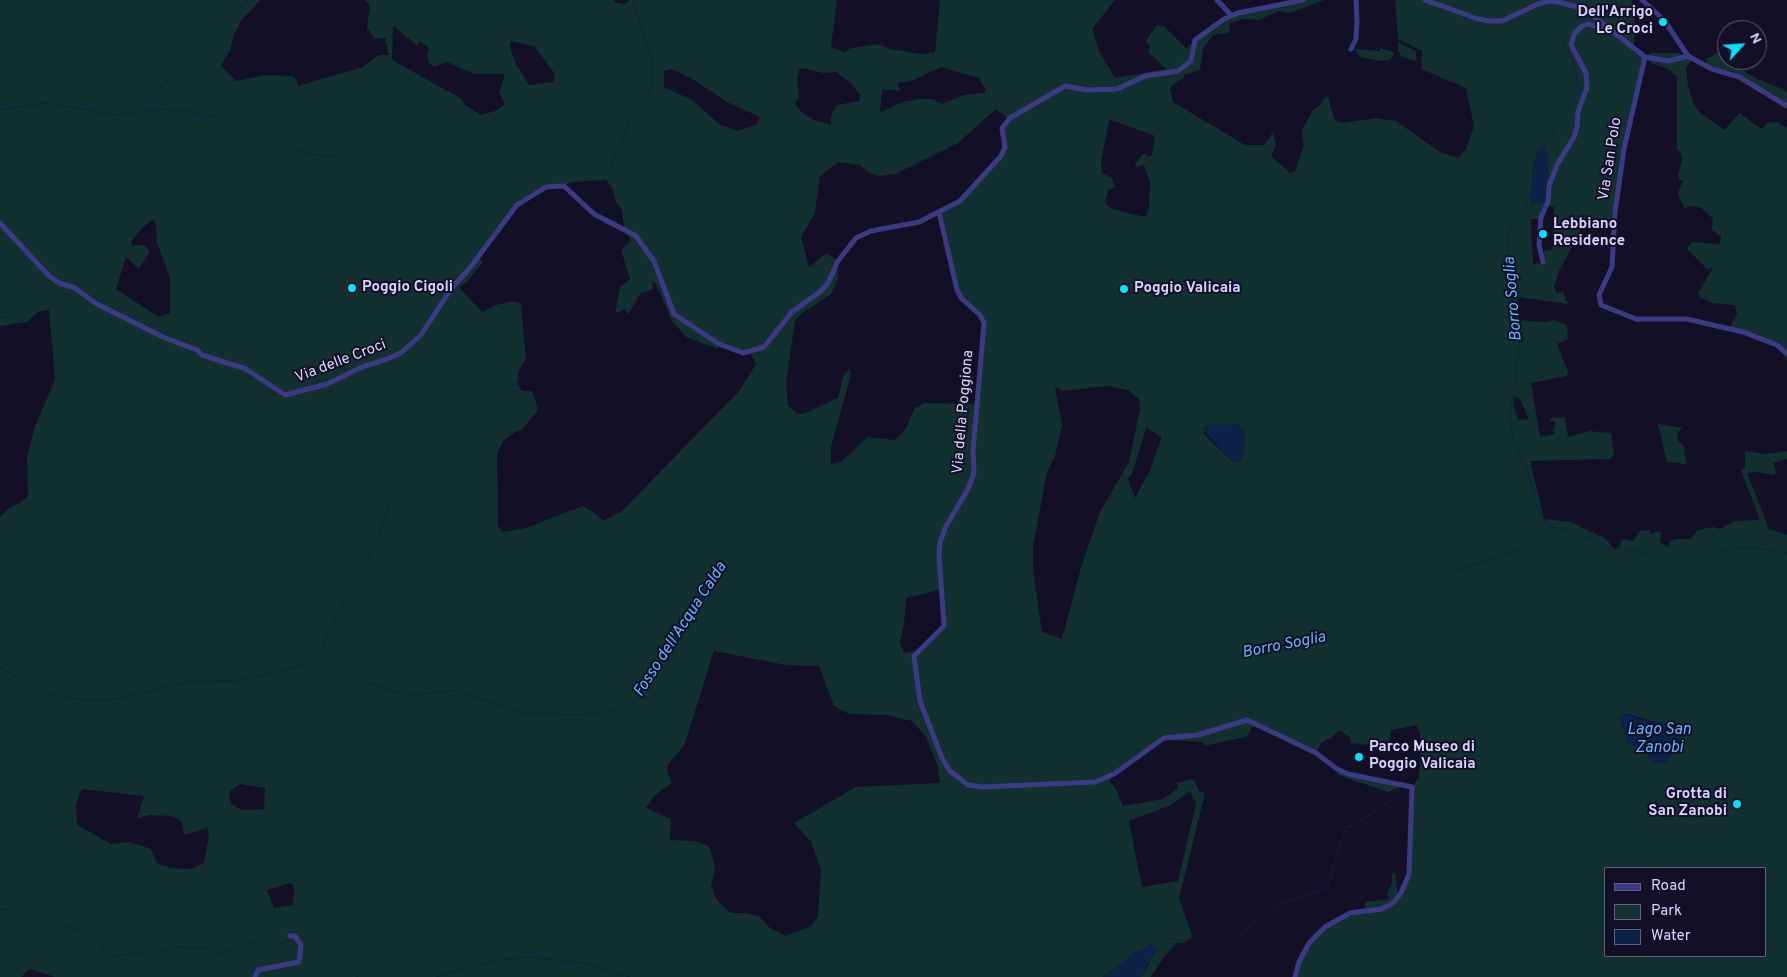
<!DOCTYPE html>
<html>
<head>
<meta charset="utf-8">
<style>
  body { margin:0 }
  #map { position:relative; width:1787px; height:977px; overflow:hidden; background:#130f26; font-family:Overpass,sans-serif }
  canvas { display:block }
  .legend { position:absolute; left:1604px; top:867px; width:162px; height:90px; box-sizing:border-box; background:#130f26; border:1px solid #625e7d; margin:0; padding:6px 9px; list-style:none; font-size:15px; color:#d9d4ff }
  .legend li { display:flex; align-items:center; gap:10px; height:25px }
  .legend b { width:25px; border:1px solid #625e7d }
  .north { position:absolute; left:1717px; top:20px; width:50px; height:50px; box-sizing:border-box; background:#130f26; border:1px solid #625e7d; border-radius:50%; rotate:64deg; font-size:14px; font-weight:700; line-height:20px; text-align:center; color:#d9d4ff }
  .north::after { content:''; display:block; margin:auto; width:18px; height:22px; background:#00e5ff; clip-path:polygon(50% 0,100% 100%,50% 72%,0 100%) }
</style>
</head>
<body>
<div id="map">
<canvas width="1787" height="977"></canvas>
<ul class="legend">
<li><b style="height:6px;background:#3d3a85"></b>Road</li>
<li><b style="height:14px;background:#12302f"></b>Park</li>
<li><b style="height:14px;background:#0c2248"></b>Water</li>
</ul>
<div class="north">N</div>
</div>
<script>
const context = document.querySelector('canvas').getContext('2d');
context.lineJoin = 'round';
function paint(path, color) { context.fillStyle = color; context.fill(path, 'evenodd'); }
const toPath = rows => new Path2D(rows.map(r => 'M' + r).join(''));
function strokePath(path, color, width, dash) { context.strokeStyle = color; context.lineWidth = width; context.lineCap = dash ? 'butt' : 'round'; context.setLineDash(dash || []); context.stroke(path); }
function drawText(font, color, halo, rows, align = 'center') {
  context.font = font + ' Overpass,sans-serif'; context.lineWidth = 4; context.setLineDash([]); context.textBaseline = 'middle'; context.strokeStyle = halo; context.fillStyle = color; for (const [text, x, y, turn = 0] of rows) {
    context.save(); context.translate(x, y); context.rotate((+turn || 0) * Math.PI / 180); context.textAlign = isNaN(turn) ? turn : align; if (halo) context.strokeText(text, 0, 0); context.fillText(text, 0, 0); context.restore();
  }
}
paint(toPath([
  [0,0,260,0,241,21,233,37,230,51,221,65,236,81,265,75,292,76,296,79,298,86,363,67,379,55,389,55,385,38,375,39,367,28,370,6,365,0,614,0,615,2,624,4,630,0,837,0,831,47,844,52,851,48,879,44,890,49,922,54,935,52,940,0,1115,0,1092,29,1099,51,1115,78,1166,69,1148,52,1150,48,1146,41,1157,25,1165,27,1186,48,1231,16,1304,0,1324,0,1290,13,1279,11,1259,20,1244,19,1230,23,1229,33,1213,35,1203,49,1200,70,1184,75,1184,78,1171,86,1170,89,1173,102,1245,145,1264,145,1273,132,1276,145,1271,156,1290,173,1295,171,1304,145,1302,132,1303,128,1313,110,1321,105,1323,99,1328,96,1334,119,1342,123,1376,118,1396,121,1440,152,1458,158,1466,149,1474,126,1466,88,1421,69,1422,51,1398,39,1395,0,1632,0,1635,24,1634,45,1644,53,1624,149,1615,222,1586,220,1559,271,1554,287,1557,293,1563,292,1568,304,1519,297,1514,314,1515,320,1546,322,1553,320,1567,325,1568,339,1557,344,1568,372,1567,376,1531,383,1540,437,1555,434,1554,430,1552,430,1555,428,1555,421,1550,421,1550,418,1565,417,1568,437,1589,431,1611,433,1614,455,1609,459,1530,461,1544,519,1571,522,1606,539,1614,549,1619,548,1622,539,1633,541,1640,531,1650,530,1650,534,1661,531,1660,542,1668,547,1670,541,1676,539,1690,539,1698,530,1713,527,1720,529,1735,521,1760,520,1741,470,1745,468,1745,451,1765,454,1787,451,1787,459,1773,463,1776,471,1775,475,1756,472,1747,473,1769,529,1787,535,1787,977,1295,977,1309,943,1325,927,1350,913,1365,910,1365,902,1389,899,1387,894,1392,883,1392,873,1395,874,1398,897,1407,882,1412,787,1419,777,1421,750,1420,733,1416,725,1391,730,1388,747,1351,743,1350,737,1339,730,1332,737,1321,743,1316,753,1265,728,1252,727,1248,735,1245,737,1204,746,1203,742,1167,740,1151,746,1114,774,1109,782,1115,787,1123,806,1163,799,1178,788,1177,783,1188,780,1194,780,1199,791,1205,793,1179,899,1193,937,1182,943,1178,942,1166,954,1151,977,1140,977,1150,963,1138,951,1103,977,55,977,30,969,21,977,0,977,0,517,9,508,20,503,28,496,27,458,35,426,55,380,49,310,38,312,27,322,0,326],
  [393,26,418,46,420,41,429,48,427,57,430,64,434,67,447,62,474,74,505,74,499,93,505,104,495,111,481,115,465,105,462,99,392,60],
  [510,41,534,46,555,74,553,82,529,85,516,64,510,48],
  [941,67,979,78,986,90,984,93,964,95,942,104,933,99,919,99,903,102,880,112,882,89,900,91,898,83,911,81],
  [802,68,823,73,836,72,851,83,860,95,859,101,837,105,831,116,831,125,812,119,800,111,795,103,799,98,797,79,799,70],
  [671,69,689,77,729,103,760,117,756,125,737,131,719,124,692,100,664,87,664,71],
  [996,109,1008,119,1002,134,1004,150,955,204,939,212,961,298,983,319,977,404,924,403,915,408,905,430,895,440,868,437,841,462,831,464,831,447,851,374,849,369,843,377,838,398,803,414,796,413,788,405,786,383,795,321,801,314,831,294,838,279,838,261,827,253,809,267,801,237,815,213,820,176,838,162,860,165,868,172,878,176,895,174,958,143],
  [1111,120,1155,136,1152,155,1149,157,1144,153,1135,164,1136,167,1144,165,1150,182,1149,209,1145,217,1112,209,1105,203,1108,191,1115,187,1112,178,1102,173,1101,161,1109,121],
  [1538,152,1548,165,1546,198,1531,204,1533,166],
  [606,180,612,188,617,204,622,210,624,228,631,241,621,250,630,279,620,287,615,313,626,309,628,315,640,294,653,289,652,282,655,282,672,321,686,337,718,349,719,344,743,353,750,352,756,364,740,390,621,512,603,521,596,514,583,506,526,528,502,532,498,525,497,454,503,441,515,432,522,430,538,410,533,393,531,391,522,391,517,384,518,372,526,359,521,304,513,301,496,305,482,312,459,287,466,283,483,262,478,256,517,205,553,185,564,186,572,182],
  [1548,206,1554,207,1552,250,1544,251,1545,262,1533,264,1531,219,1539,219],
  [153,219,156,225,157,243,170,278,170,313,159,317,116,289,126,257,139,269,150,251,144,245,131,246,132,241,141,229],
  [1055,387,1063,391,1107,386,1128,390,1139,399,1140,409,1129,462,1100,512,1082,564,1062,639,1042,632,1033,570,1033,547,1047,472,1055,456,1062,425],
  [1515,396,1521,401,1529,419,1519,420,1513,406],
  [1239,424,1245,435,1245,443,1241,459,1233,462,1204,434,1204,427],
  [1146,428,1162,437,1150,470,1135,498,1128,479,1132,474],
  [942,589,944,626,918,651,904,653,900,643,904,624,906,598],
  [714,651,786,665,819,666,834,706,849,714,886,715,912,721,926,737,937,764,940,783,856,787,794,823,811,842,821,870,818,917,811,926,786,936,770,928,759,916,745,913,731,913,718,902,711,886,715,869,710,847,695,841,670,840,671,819,646,808,654,796,672,783,667,772,668,764,684,746],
  [1628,714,1674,728,1681,736,1666,762,1660,763,1656,760,1653,762,1646,753,1628,743,1619,717],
  [240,784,265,788,264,809,242,810,231,804,229,795,231,790],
  [82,789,144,796,137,819,148,815,171,816,182,822,184,835,207,828,209,835,204,863,191,869,170,868,157,863,151,849,130,842,111,844,77,825,76,804],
  [1190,791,1196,804,1178,881,1142,887,1129,821,1171,805],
  [1606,868,1766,868,1766,956,1606,956],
  [290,883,294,886,293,905,274,908,267,890],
  [1398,42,1416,51,1416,61,1402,57,1398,51],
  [1380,48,1394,52,1393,56,1389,60,1381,61,1360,57,1354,49,1380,51],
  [1719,52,1734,65,1757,79,1783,89,1787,93,1787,104,1733,72,1715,69,1707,64,1706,59],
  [1650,53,1678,53,1693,59,1686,68,1688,86,1694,105,1700,113,1725,130,1739,113,1762,129,1768,122,1778,123,1787,128,1787,360,1782,349,1729,329,1737,314,1735,305,1713,303,1700,297,1698,293,1713,268,1707,269,1687,249,1692,242,1720,244,1721,236,1712,230,1713,219,1707,213,1700,207,1690,206,1685,208,1679,198,1678,193,1683,180,1679,180,1678,176,1682,159,1680,151,1677,150,1677,77,1670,70,1651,63,1648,58],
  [1658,424,1682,428,1677,433,1678,441,1684,446,1686,464,1667,462],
  [1337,769,1404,786,1388,792,1338,775]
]), '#12302f');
paint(toPath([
  [1542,145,1549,155,1545,203,1533,204,1531,202,1533,166],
  [1239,424,1244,429,1245,443,1241,459,1233,462,1203,430,1208,425],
  [1623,713,1650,722,1668,723,1676,730,1681,736,1666,762,1660,763,1656,760,1655,766,1646,753,1628,743,1619,717],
  [1152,944,1157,949,1140,977,1103,977,1138,951]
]), '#0c2248');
strokePath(toPath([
  [1406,2,1453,28,1493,56,1527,87,1554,132],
  [0,110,45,103,116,115,163,109,192,112,223,118,289,148,311,154,337,157],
  [9,110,28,138,98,225,119,242],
  [136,113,152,95,224,29,247,0],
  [1544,146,1578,92,1576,68,1560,35],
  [609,170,629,123,648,95,653,84,651,57,633,0],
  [1531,190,1525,209,1513,223,1509,232,1508,276,1512,296,1513,321,1519,340,1515,387,1509,415,1514,442,1530,477,1540,514,1550,527],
  [0,318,11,317],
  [1231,657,1274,645,1327,639,1396,606,1452,572,1525,547,1551,527,1576,532,1614,549,1646,553,1676,574,1691,572,1723,551,1751,547,1787,553],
  [316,661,343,602,371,554,390,504,419,472,502,401,519,377],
  [0,667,43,693,89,701,115,699,188,682,243,680,316,662,352,679,409,695,456,690,521,713,580,715,620,710,637,701,682,622,733,549,781,509,810,488,854,451,863,440],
  [1357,823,1393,799],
  [0,910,10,909,69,928,78,929,101,944,104,953,111,956,146,952,163,952,176,947,207,948,212,954,220,953,247,943,252,942,262,950,269,950,287,940,299,945],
  [303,944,343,965,358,977],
  [1156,951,1168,938,1182,940,1206,963,1263,915,1281,904,1327,888,1346,827,1353,826],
  [436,977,492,961,528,957,589,964,630,977]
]), '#0c2248', 1);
strokePath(toPath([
  [1217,0,1231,15],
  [1425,0,1478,19,1491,21,1502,21,1538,4,1549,1,1559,2,1580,8,1591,14,1645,57,1668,61,1688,56],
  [1642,0,1664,20,1688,56,1712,69,1739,77,1787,106],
  [1351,49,1356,39,1357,22,1356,0],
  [1645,57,1624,149,1615,212,1612,267,1599,295,1601,305,1636,319,1687,319,1743,332,1777,345,1787,354],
  [939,212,957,290,961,298,980,315,984,323,973,451,974,473,968,489,945,528,940,543,939,554,944,626,914,656,920,701,942,758,950,771,968,785,982,787,1095,782,1114,774,1164,738,1198,735,1247,720,1316,753,1337,769,1348,774,1412,787,1409,874,1401,893,1393,903,1382,909,1350,913,1325,927,1309,943,1299,962,1295,977],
  [0,223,49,276,59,283,75,288,95,303,165,338,197,350,202,355,246,369,285,395,327,384,362,367,390,358,402,352,421,335,451,289,469,269,517,205,546,187,564,186,594,214,636,236,654,261,674,314,719,344,743,353,764,347,792,312,821,291,828,283,838,261,856,238,871,231,919,222,960,201,1001,156,1005,147,1002,128,1010,118,1065,86,1087,90,1117,89,1145,76,1178,71,1191,61,1195,40,1224,19,1238,13,1303,0],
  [1543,262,1539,245,1541,217,1548,202,1549,186,1557,165,1574,137,1577,127,1578,112,1587,87,1586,73,1571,45,1574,34,1582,26,1588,24,1608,30],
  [255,977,258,970,299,962,301,945,295,936,290,936]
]), '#3d3a85', 5);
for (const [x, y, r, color] of [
  [1663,22,5,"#00e5ff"],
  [1543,234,5,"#00e5ff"],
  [352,288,5,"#00e5ff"],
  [1124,289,5,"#00e5ff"],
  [1359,757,5,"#00e5ff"],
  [1737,804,5,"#00e5ff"]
]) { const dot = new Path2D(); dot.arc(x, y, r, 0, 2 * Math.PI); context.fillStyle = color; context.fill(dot); strokePath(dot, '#130f26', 2); }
drawText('bold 15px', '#d9d4ff', '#130f26', [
  ["Dell'Arrigo",1653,13,"right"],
  ["Le Croci",1653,30,"right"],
  ["Lebbiano",1553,225],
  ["Residence",1553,242],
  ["Poggio Cigoli",362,288],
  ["Poggio Valicaia",1134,289],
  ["Parco Museo di",1369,748],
  ["Poggio Valicaia",1369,765],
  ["Grotta di",1727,795,"right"],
  ["San Zanobi",1727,812,"right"]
], 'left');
drawText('15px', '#d9d4ff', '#130f26', [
  ["Via San Polo",1611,159,-81],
  ["Via delle Croci",341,362,-21],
  ["Via della Poggiona",964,412,-85]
]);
drawText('italic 16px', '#62b6ff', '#130f26', [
  ["Borro Soglia",1514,299,-95],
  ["Fosso dell'Acqua Calda",681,630,-57],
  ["Borro Soglia",1284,646,-11],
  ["Lago San",1659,731],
  ["Zanobi",1659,749]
]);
</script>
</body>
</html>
